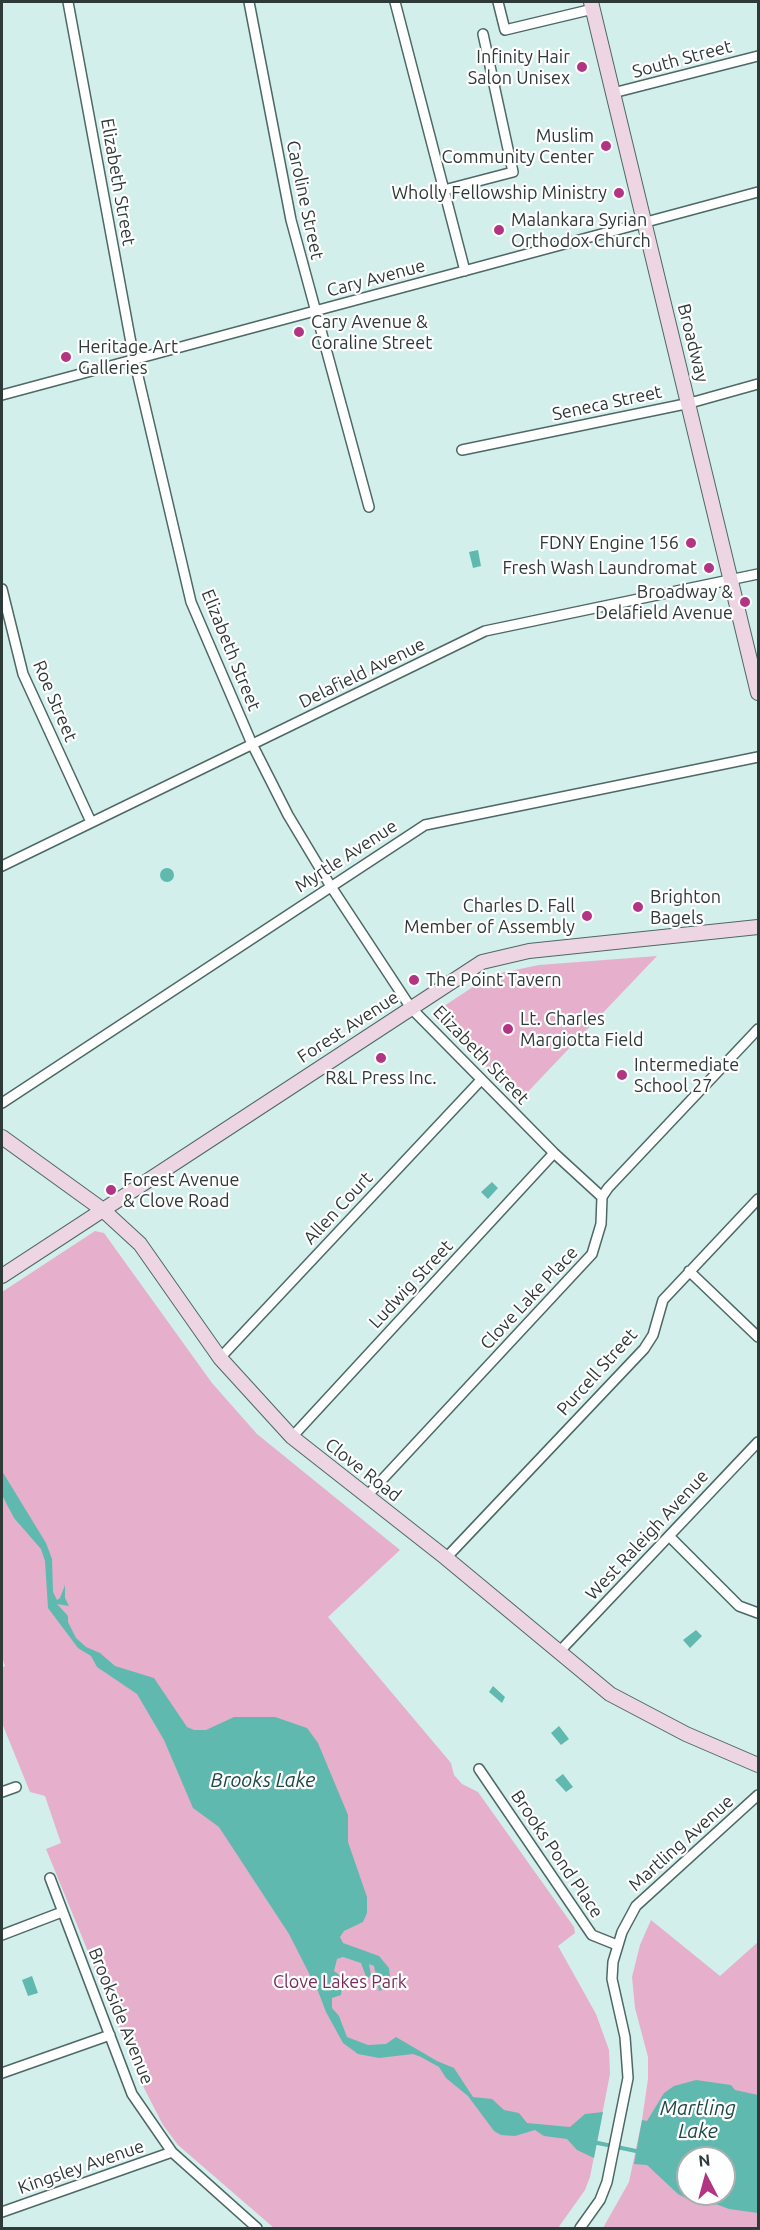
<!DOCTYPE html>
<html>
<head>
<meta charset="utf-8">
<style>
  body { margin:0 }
  #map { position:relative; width:760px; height:2230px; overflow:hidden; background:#d2efeb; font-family:Ubuntu,sans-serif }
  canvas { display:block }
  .frame { position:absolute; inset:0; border:3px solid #2e3a38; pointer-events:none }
  .north { position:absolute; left:676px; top:2146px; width:60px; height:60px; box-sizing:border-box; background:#fff; border:2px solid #abb0af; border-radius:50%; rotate:354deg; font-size:16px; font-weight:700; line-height:24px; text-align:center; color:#2e3a38 }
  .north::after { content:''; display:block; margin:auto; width:21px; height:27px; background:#b23584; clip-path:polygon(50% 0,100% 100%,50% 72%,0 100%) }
</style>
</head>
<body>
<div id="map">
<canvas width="760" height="2230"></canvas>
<div class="frame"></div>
<div class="north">N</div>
</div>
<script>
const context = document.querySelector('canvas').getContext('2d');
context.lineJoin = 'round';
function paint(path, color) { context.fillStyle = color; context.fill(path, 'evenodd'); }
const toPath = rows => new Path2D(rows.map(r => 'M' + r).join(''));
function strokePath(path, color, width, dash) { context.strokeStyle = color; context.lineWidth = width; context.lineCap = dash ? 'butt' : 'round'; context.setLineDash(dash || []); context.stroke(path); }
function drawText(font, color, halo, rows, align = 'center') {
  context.font = font + ' Ubuntu,sans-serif'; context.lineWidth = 4.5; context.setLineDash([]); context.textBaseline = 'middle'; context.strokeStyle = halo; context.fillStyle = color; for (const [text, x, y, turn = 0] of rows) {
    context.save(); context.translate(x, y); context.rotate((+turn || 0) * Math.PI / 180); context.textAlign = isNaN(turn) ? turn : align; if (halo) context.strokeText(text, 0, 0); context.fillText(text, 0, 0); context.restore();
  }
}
paint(toPath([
  [657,956,521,1099,435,1019,435,1012,491,975,539,965],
  [95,1231,104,1233,212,1383,257,1434,400,1550,328,1617,451,1763,454,1775,462,1784,478,1792,574,1927,575,1933,558,1946,596,2014,609,2050,610,2074,590,2177,585,2190,558,2228,274,2228,178,2145,163,2125,143,2086,46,1849,61,1843,45,1796,30,1792,2,1723,2,1668,5,1666,2,1657,2,1292],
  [651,1920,720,1976,758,1942,758,2228,603,2228,629,2182,642,2120,648,2079,648,2057,635,2008,632,1977,640,1945],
  [688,2158,724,2158,724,2194,688,2194]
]), '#e6afcc');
paint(toPath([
  [478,550,481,566,473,568,469,552],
  '160 875a7 7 0 1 1 14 0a7 7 0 1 1-14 0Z',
  [492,1182,498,1188,488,1199,481,1192],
  [2,1471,46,1543,52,1559,53,1592,57,1600,60,1598,65,1585,65,1598,69,1606,57,1604,68,1616,68,1622,76,1638,86,1647,100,1653,115,1666,154,1678,187,1727,194,1730,206,1730,234,1717,275,1717,307,1728,318,1743,348,1815,348,1842,367,1897,367,1913,363,1922,344,1931,340,1937,343,1943,379,1956,389,1968,391,1987,379,1991,374,1966,369,1964,371,1975,367,1979,361,1963,343,1957,337,1959,334,1971,342,1977,342,1985,341,1995,332,1998,332,2008,339,2016,347,2037,368,2045,386,2044,396,2037,437,2061,454,2068,473,2097,492,2099,504,2110,519,2113,527,2123,570,2127,585,2114,603,2112,594,2158,577,2150,567,2139,544,2136,535,2130,515,2136,501,2135,494,2131,468,2096,446,2078,439,2067,421,2057,413,2054,379,2058,358,2054,343,2043,326,2012,318,1991,289,1934,219,1827,193,1808,164,1740,137,1694,97,1667,91,1656,78,1648,48,1608,45,1561,41,1549,14,1518,2,1495],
  [696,1630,702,1636,690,1648,683,1640],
  [493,1686,505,1697,502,1703,489,1692],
  [559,1726,569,1739,561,1745,551,1733],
  [563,1774,573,1787,566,1792,555,1780],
  [32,1976,38,1993,28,1996,22,1980],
  [696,2080,731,2085,735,2090,758,2095,758,2213,729,2209,713,2203,691,2201,678,2194,647,2165,634,2164,642,2120,647,2121,664,2093,674,2086],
  [688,2158,724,2158,724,2194,688,2194]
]), '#60b9af');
strokePath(toPath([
  [593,2142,636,2151]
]), '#60b9af', 4);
const street = toPath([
  [68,2,134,359,191,602,252,744,288,815,330,885,411,1008,554,1153,602,1197],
  [249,2,291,220,369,507],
  [395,2,465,271],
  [498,2,505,30,593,9],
  [613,93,758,56],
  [444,190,513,172,483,34],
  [2,395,758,192],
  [462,450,690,403,758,384],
  [2,589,23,674,91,822],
  [2,866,485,631,758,574],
  [2,1103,425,825,758,757],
  [689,1271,758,1337],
  [220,1358,481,1080],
  [292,1437,554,1153],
  [366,1497,592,1254,601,1224,602,1197,608,1188,758,1029],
  [669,1536,739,1606,758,1613],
  [446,1558,644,1349,653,1335,663,1300,758,1199],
  [560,1651,758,1442],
  [479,1769,592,1935,617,1945],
  [2,1792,16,1787],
  [50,1878,132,2094,172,2152,257,2228],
  [2,1935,62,1912],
  [2,2073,110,2035],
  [2,2212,172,2152],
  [580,2228,600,2200,607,2182,628,2078,625,2037,612,1979,613,1962,622,1932,636,1906,758,1795]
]);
const secondary = toPath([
  [591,2,758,693],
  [2,1137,103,1210,140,1244,220,1358,292,1437,446,1558,610,1694,686,1734,758,1765],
  [2,1276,482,962,529,951,758,927]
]);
strokePath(street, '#4e6865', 12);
strokePath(secondary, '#4e6865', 16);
strokePath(street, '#fff', 9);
strokePath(secondary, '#eed5e3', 14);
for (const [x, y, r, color] of [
  [582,67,6,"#b23584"],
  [606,146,6,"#b23584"],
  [619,193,6,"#b23584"],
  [499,230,6,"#b23584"],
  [299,332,6,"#b23584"],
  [66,357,6,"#b23584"],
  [691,543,6,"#b23584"],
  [709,568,6,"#b23584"],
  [745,602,6,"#b23584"],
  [638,907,6,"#b23584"],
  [587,916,6,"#b23584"],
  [414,980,6,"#b23584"],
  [508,1029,6,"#b23584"],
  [381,1058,6,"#b23584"],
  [622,1075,6,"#b23584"],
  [111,1190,6,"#b23584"]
]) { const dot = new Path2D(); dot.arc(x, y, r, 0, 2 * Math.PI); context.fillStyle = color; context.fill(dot); strokePath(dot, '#fff', 2); }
drawText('18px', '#2e3a38', '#fff', [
  ["Infinity Hair",570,57,"right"],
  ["Salon Unisex",570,78,"right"],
  ["Muslim",594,136,"right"],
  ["Community Center",594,157,"right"],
  ["Wholly Fellowship Ministry",607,193,"right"],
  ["Malankara Syrian",511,220],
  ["Orthodox Church",511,241],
  ["Cary Avenue &",311,322],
  ["Coraline Street",311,343],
  ["Heritage Art",78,347],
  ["Galleries",78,368],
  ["FDNY Engine 156",679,543,"right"],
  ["Fresh Wash Laundromat",697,568,"right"],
  ["Broadway &",733,592,"right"],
  ["Delafield Avenue",733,613,"right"],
  ["Brighton",650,897],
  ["Bagels",650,918],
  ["Charles D. Fall",575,906,"right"],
  ["Member of Assembly",575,927,"right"],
  ["The Point Tavern",426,980],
  ["Lt. Charles",520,1019],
  ["Margiotta Field",520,1040],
  ["Intermediate",634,1065],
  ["School 27",634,1086],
  ["R&L Press Inc.",381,1078,"center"],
  ["Forest Avenue",123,1180],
  ["& Clove Road",123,1201]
], 'left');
drawText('18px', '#2e3a38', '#fff', [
  ["South Street",682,59,-15],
  ["Elizabeth Street",118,182,80],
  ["Caroline Street",305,200,78],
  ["Cary Avenue",376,278,-15],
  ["Broadway",693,343,76],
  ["Seneca Street",607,403,-12],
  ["Elizabeth Street",231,650,68],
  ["Delafield Avenue",362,673,-26],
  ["Roe Street",55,701,67],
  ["Myrtle Avenue",346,856,-33],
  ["Forest Avenue",348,1027,-33],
  ["Elizabeth Street",481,1055,46],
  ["Allen Court",338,1208,-47],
  ["Ludwig Street",411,1284,-47],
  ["Clove Lake Place",529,1298,-47],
  ["Purcell Street",597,1372,-48],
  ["Clove Road",363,1470,38],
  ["West Raleigh Avenue",647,1535,-47],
  ["Martling Avenue",681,1843,-42],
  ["Brooks Pond Place",557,1854,56],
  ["Brookside Avenue",121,2016,68],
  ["Kingsley Avenue",81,2167,-19]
]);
drawText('18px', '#772d5a', '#fff', [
  ["Clove Lakes Park",340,1982]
]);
drawText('italic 20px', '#1e4743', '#fff', [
  ["Brooks Lake",263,1780],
  ["Martling",698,2108],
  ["Lake",698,2131]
]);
</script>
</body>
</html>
